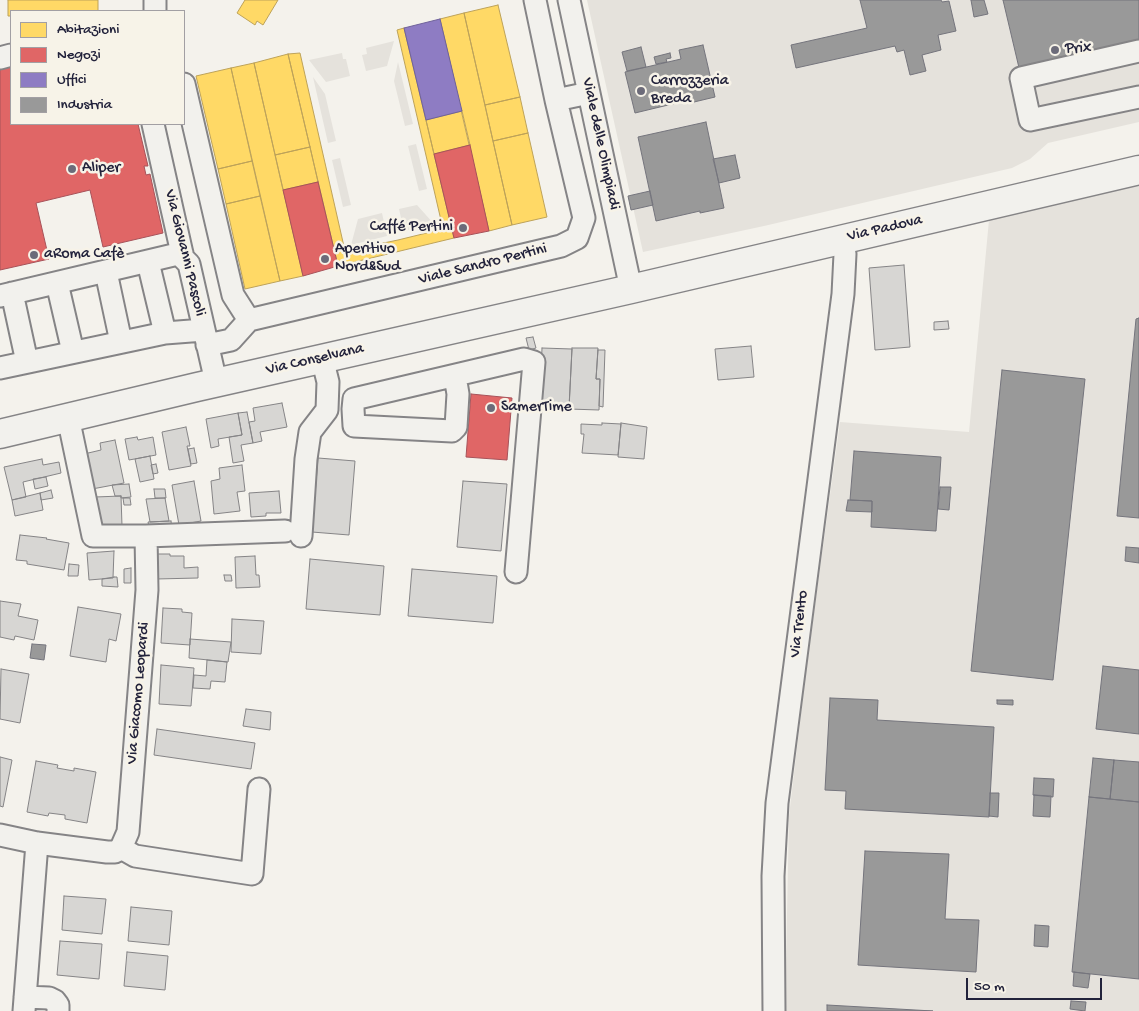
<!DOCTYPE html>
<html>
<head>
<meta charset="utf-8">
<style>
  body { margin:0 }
  #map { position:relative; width:1139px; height:1011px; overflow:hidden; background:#f4f2ec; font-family:"Gochi Hand",sans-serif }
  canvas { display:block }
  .legend { position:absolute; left:10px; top:10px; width:175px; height:115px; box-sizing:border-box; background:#f7f3e8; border:1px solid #a29fa3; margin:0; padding:6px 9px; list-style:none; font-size:15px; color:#22223b }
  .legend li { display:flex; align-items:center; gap:10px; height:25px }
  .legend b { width:25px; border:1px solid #a29fa3 }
  .scale { position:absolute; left:966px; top:978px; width:136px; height:22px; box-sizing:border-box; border:2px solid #22223b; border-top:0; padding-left:6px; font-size:15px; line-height:18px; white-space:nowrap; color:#22223b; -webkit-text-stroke:4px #f7f3e8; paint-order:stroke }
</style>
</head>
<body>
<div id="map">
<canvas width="1139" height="1011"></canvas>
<ul class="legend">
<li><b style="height:14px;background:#ffd966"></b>Abitazioni</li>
<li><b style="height:14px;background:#e06666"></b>Negozi</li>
<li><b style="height:14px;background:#8e7cc3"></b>Uffici</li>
<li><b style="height:14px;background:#999"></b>Industria</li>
</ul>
<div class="scale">50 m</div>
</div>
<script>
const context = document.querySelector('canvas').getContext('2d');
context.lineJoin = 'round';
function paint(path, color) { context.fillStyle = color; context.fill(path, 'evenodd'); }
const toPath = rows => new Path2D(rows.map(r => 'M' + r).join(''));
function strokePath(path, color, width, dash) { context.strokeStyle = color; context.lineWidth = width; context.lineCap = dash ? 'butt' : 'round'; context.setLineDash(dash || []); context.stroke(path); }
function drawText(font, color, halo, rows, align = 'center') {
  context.font = font + ' "Gochi Hand",sans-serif'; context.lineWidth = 5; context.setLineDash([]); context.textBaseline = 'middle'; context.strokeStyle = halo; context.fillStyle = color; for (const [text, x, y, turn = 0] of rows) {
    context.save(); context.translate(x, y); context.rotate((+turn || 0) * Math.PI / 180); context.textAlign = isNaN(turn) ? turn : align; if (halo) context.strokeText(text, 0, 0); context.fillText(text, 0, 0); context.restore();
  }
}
paint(toPath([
  [587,0,1139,0,1139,122,1048,143,1030,159,1012,168,764,226,643,252],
  [394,41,387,66,366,71,362,55,367,54,366,48],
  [342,53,343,59,346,59,350,76,326,82,309,60],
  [398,62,413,124,405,126,394,81],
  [313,77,325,94,336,141,328,143],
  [416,144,427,189,419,191,408,146],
  [340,158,351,205,343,207,332,160],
  [1139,185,1139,1011,785,1011,789,816,806,671,840,422,969,432,989,220],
  [417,205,434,224,404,231,399,209],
  [382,213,387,236,351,245,358,219]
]), '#e5e2dc');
const homes = toPath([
  [8,0,98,0,98,11,11,11,11,16,8,16,8,0],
  [245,0,278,0,263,25,257,21,255,25,237,13,245,0],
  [498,5,520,97,485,105,464,13,498,5],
  [464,13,512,225,489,231,440,19,464,13],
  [404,28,454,238,338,266,288,54,300,53,345,251,398,240,443,229,397,30,404,28],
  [288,54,310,147,275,155,254,63,288,54],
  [254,63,303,276,280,281,231,68,254,63],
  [231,68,252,161,218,169,196,76,231,68],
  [520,97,528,133,493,141,485,105,520,97],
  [462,111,470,145,434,154,426,120,462,111],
  [528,133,547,217,512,225,493,141,528,133],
  [310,147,318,182,283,190,275,155,310,147],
  [252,161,260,196,226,204,218,169,252,161],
  [260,196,280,281,245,289,226,204,260,196]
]);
paint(homes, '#ffd966');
strokePath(homes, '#bda259', 1);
const shops = toPath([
  [11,64,11,124,138,124,148,166,144,166,146,175,150,174,163,233,103,247,90,190,36,203,49,259,0,270,0,66,11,64],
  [470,145,489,231,454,238,434,154,470,145],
  [318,182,338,266,303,276,283,190,318,182],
  [471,394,512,398,507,460,466,457,471,394]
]);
paint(shops, '#e06666');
strokePath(shops, '#a75259', 1);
const offices = toPath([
  [440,19,462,111,426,120,404,28,440,19]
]);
paint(offices, '#8e7cc3');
strokePath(offices, '#6e619a', 1);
const industry = toPath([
  [860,0,941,0,942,2,949,1,956,31,938,35,941,50,922,55,926,71,910,75,904,50,897,52,895,46,796,68,791,45,867,28,860,0],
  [971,0,984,0,988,14,974,17,971,0],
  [1003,0,1139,0,1139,45,1020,72,1003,0],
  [703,45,715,97,694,102,693,99,635,113,625,72,681,59,679,50,703,45],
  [641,47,646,67,627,71,622,52,641,47],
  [670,53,671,58,666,59,667,62,656,64,654,57,670,53],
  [706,122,724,208,700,213,700,211,656,221,638,137,706,122],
  [735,155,740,178,719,183,713,159,735,155],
  [650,191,653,205,631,210,628,196,650,191],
  [1139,318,1139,518,1117,516,1136,319,1139,318],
  [1002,370,1085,379,1053,680,971,671,1002,370],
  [854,451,941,457,936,531,871,527,872,501,850,500,854,451],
  [940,487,951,487,949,510,938,509,940,487],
  [848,500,872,501,872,512,846,511,848,500],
  [1126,547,1139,548,1139,563,1125,561,1126,547],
  [32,644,46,645,44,660,30,658,32,644],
  [1103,666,1139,670,1139,734,1096,729,1103,666],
  [830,698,878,700,877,720,994,727,989,817,845,809,846,791,825,790,830,698],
  [997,700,1013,700,1013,705,997,704,997,700],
  [1093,758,1114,760,1110,799,1089,797,1093,758],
  [1114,760,1139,762,1139,802,1110,799,1114,760],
  [1034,778,1054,779,1053,797,1033,795,1034,778],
  [990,793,999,793,998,817,989,816,990,793],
  [1034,795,1051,796,1050,817,1033,816,1034,795],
  [1089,797,1139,802,1139,979,1072,972,1089,797],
  [865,851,949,854,945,919,979,920,976,972,858,965,865,851],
  [1035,925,1049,926,1048,947,1034,946,1035,925],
  [1074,972,1090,974,1088,988,1073,986,1074,972],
  [1071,1001,1086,1002,1085,1011,1070,1009,1071,1001],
  [827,1005,933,1011,827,1011,827,1005]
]);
paint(industry, '#999');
strokePath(industry, '#75757d', 1);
const building = toPath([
  [904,265,910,347,875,350,869,268,904,265],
  [948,321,949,329,934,330,934,322,948,321],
  [533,337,536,348,529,350,526,338,533,337],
  [751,346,754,377,718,380,715,349,751,346],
  [542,348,572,349,569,407,536,405,540,395,542,348],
  [572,348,598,348,596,379,600,379,599,410,569,409,572,348],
  [598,350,605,350,603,407,599,406,600,379,596,379,598,350],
  [282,403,287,427,260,432,262,441,253,443,249,422,255,421,253,408,282,403],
  [247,412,253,443,241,445,244,461,233,463,229,437,242,435,238,413,247,412],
  [238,413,242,435,218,439,219,446,211,448,206,419,238,413],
  [602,423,621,424,618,455,582,453,584,434,581,434,581,424,602,425,602,423],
  [621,423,647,427,644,459,618,457,621,423],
  [186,427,190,446,187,446,191,466,169,470,162,432,186,427],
  [137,437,138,440,153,437,156,455,129,460,125,439,137,437],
  [115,440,124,483,92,489,84,454,101,450,100,443,115,440],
  [194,448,197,463,191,464,188,449,194,448],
  [150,456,154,479,140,482,135,459,150,456],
  [318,458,355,461,349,535,312,532,318,458],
  [42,459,43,465,59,462,61,473,23,482,26,497,12,500,4,467,42,459],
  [156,464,158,473,153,474,151,465,156,464],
  [242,465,245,491,237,492,240,511,214,514,211,481,220,479,219,468,242,465],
  [46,477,48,486,35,489,33,479,46,477],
  [194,481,201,521,179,525,172,485,194,481],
  [463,481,507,484,501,551,457,547,463,481],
  [129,484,131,497,121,498,121,496,115,496,112,485,129,484],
  [154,489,165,489,166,498,155,498,154,489],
  [51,490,53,498,41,500,40,493,51,490],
  [279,491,281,513,266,513,266,516,251,517,249,493,279,491],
  [40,493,43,510,15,516,12,500,40,493],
  [121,496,122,526,96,527,95,497,121,496],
  [123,498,130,498,131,505,124,505,123,498],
  [165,498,169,521,150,522,146,499,165,498],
  [171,521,172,529,150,531,148,522,171,521],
  [20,535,47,538,46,539,69,543,64,570,27,564,27,561,16,560,20,535],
  [114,551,113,578,89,580,87,553,114,551],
  [155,554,170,554,170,556,184,556,184,568,198,567,198,578,156,579,155,554],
  [255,556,256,575,259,575,260,587,236,588,235,557,255,556],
  [310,559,384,566,380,615,306,609,310,559],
  [69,564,79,565,78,576,68,576,69,564],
  [131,568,131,583,124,583,124,569,131,568],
  [412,569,497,576,493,623,408,616,412,569],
  [224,575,231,575,232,581,225,581,224,575],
  [114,577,117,577,118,587,102,586,102,579,114,577],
  [0,601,21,604,18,616,38,620,34,640,15,636,14,640,0,637,0,601],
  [78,607,121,614,116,641,109,639,106,662,70,656,78,607],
  [163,608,182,609,182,612,192,613,190,645,161,643,163,608],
  [232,619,264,621,261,654,231,652,232,619],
  [190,639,231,642,228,662,189,658,190,639],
  [207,660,227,662,225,682,211,681,210,689,193,688,194,675,206,676,207,660],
  [161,665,194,668,191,706,159,704,161,665],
  [1,669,29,674,20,723,0,719,1,669],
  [246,709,271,712,270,730,243,726,246,709],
  [157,729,255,743,251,769,154,755,157,729],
  [0,757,12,760,3,807,0,806,0,757],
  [36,761,58,765,57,768,74,771,74,768,96,772,87,823,65,819,65,815,49,813,48,816,27,812,36,761],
  [64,896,106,899,102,934,62,930,64,896],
  [131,907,172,911,169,945,128,941,131,907],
  [60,941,102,944,99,979,57,975,60,941],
  [127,952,168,956,165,990,124,986,127,952]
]);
paint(building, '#d7d6d3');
strokePath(building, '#858486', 1);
const minor = toPath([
  [535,0,556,100],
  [569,0,631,289],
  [155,11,155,0],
  [1139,51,1021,78,1030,120,1139,97],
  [0,58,11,55],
  [184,84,233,295,249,320,561,246,577,238,584,218,556,100,589,93],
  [153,124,183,258,189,264,216,382],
  [148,262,165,333],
  [106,272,121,342],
  [57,283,73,352],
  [12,293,27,362],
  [0,296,182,253],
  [207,345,231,340,249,320],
  [0,368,165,333,204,330],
  [455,376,458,394,456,427,452,431,354,426,353,409,354,399,524,359,534,362,516,572],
  [68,417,93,536,146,536,147,590,128,832,121,848],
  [146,536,285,531],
  [301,536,306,459,310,432,327,410,328,382,322,358],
  [0,835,37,843,107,852,115,852,121,848,135,856,252,874,259,789],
  [25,997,49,998,55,1001,58,1005,58,1011],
  [24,1011,37,843],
  [774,1011,773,876,777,803,843,294,845,254,842,239]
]);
const major = toPath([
  [0,434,197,387,631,289,1139,170]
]);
strokePath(minor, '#858486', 25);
strokePath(major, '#858486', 31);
strokePath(minor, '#f2f1ed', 21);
strokePath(major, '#f2f1ed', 28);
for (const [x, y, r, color] of [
  [1055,50,5,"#6c6b79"],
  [641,91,5,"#6c6b79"],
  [72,169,5,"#6c6b79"],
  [463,228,5,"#6c6b79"],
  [34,255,5,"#6c6b79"],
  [325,259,5,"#6c6b79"],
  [491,408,5,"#6c6b79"]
]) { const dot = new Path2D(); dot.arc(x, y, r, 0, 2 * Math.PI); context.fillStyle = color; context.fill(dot); strokePath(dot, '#f7f3e8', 2); }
drawText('16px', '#22223b', '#f7f3e8', [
  ["Prix",1065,50],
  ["Carrozzeria",651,82],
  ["Breda",651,100],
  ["Aliper",82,169],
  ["Caffé Pertini",453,228,"right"],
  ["Aperitivo",335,250],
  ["Nord&Sud",335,268],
  ["aRoma Cafè",44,255],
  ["SamerTime",501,408]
], 'left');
drawText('16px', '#22223b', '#f7f3e8', [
  ["Viale delle Olimpiadi",600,144,78],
  ["Via Padova",885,229,-13],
  ["Via Giovanni Pascoli",184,253,76],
  ["Viale Sandro Pertini",483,265,-14],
  ["Via Conselvana",315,360,-13],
  ["Via Trento",800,624,-83],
  ["Via Giacomo Leopardi",139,693,-85]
]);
</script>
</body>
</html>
